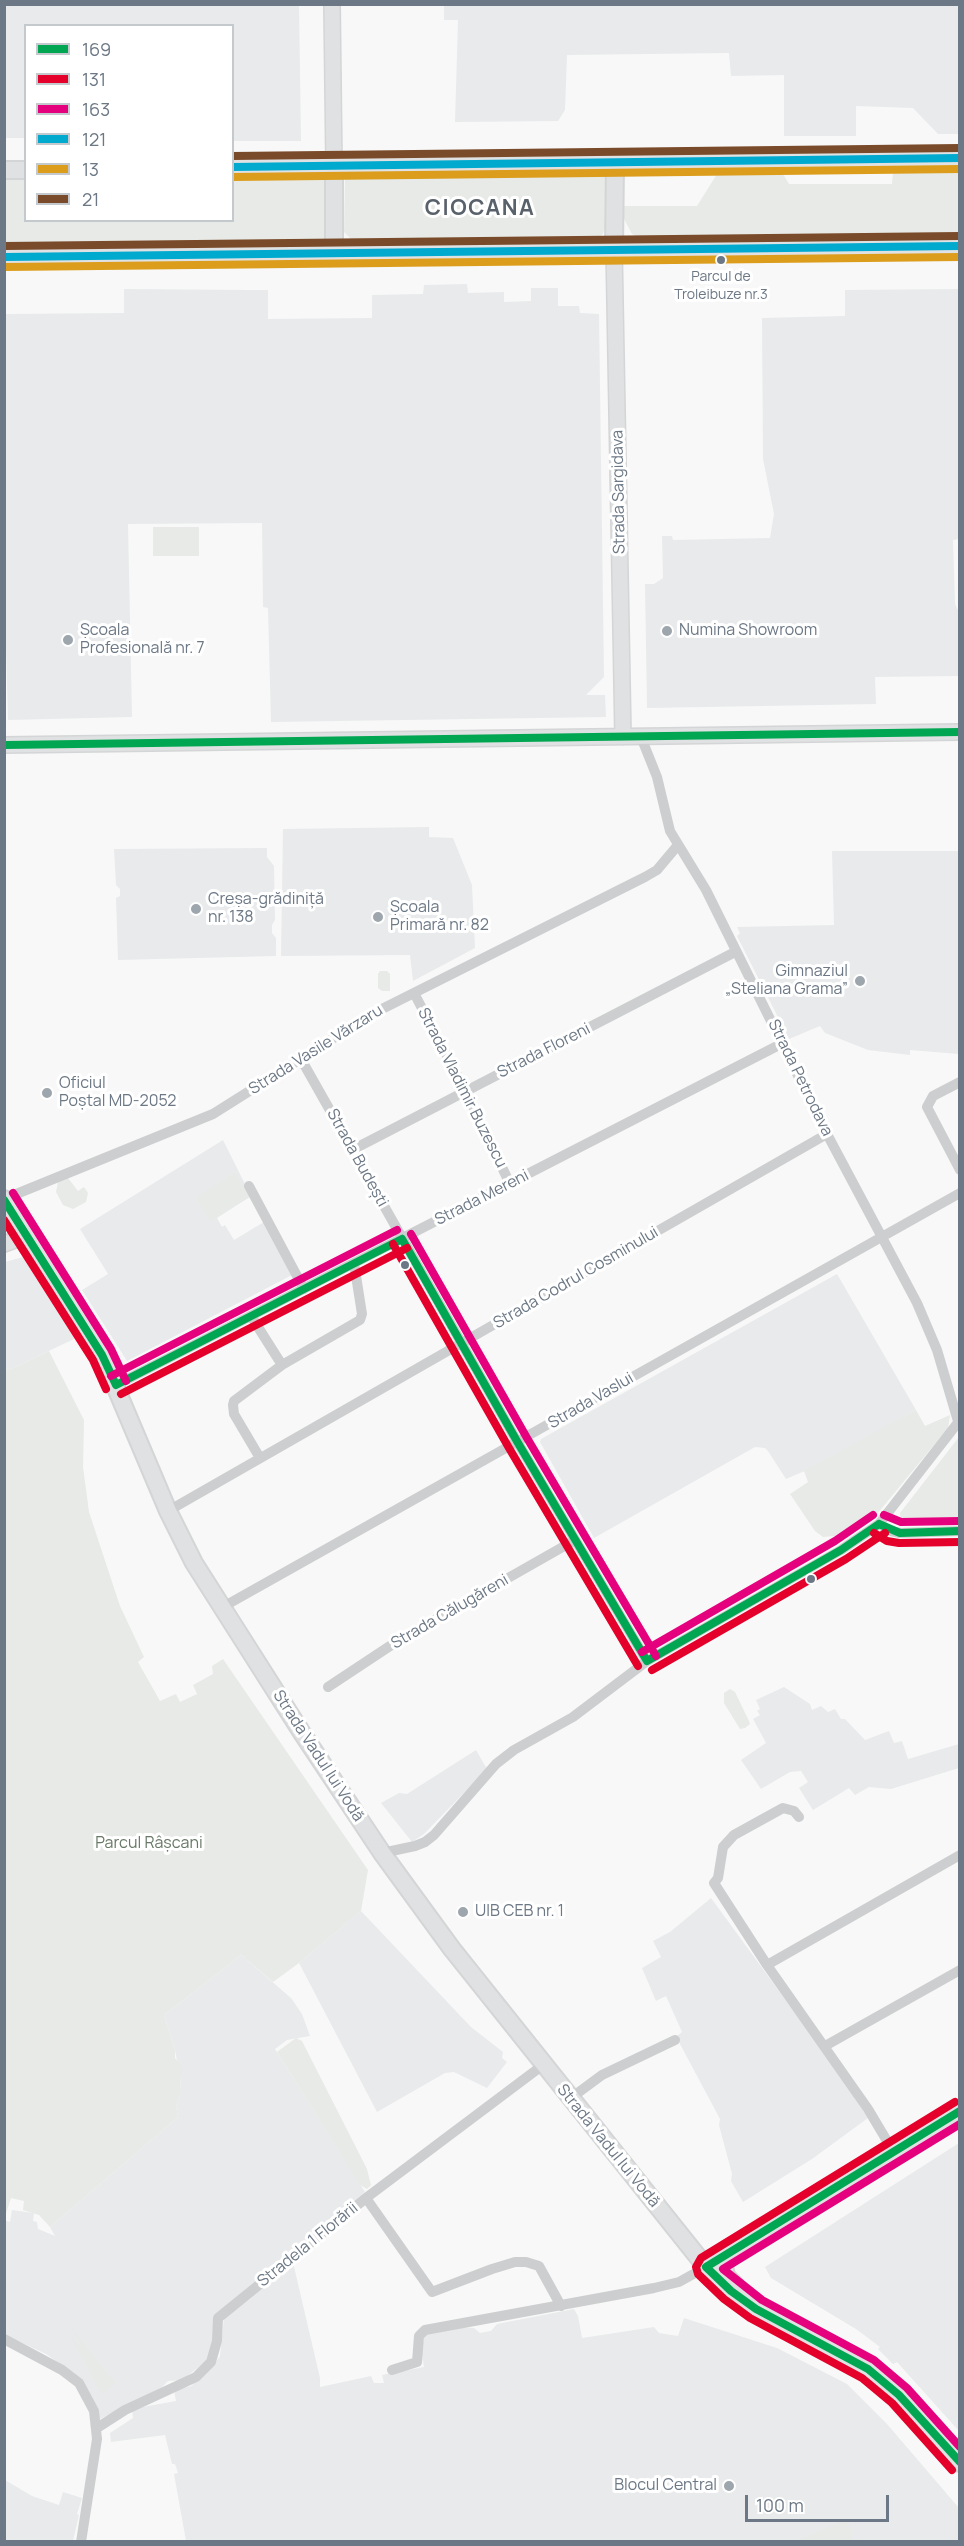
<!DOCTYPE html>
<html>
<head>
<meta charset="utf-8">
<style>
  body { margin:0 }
  #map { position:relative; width:964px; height:2546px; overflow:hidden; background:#f8f8f8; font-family:Manrope,sans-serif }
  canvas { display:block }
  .frame { position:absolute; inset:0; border:6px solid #6c7885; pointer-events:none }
  .legend { position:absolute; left:24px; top:24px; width:210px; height:198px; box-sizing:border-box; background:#fff; border:2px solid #c4c9ce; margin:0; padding:8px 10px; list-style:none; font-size:18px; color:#6c7885 }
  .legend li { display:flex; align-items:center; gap:12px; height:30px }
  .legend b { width:30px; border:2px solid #c4c9ce }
  .scale { position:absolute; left:745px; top:2495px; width:144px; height:27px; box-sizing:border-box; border:3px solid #6c7885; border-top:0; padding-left:8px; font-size:18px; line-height:21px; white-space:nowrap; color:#6c7885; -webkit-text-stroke:4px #fff; paint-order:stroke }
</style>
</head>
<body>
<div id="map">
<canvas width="964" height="2546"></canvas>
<div class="frame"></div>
<ul class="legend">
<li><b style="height:8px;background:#00a651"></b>169</li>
<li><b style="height:8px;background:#e4002b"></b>131</li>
<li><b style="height:8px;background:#e5007d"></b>163</li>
<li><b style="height:8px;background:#00a9ce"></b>121</li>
<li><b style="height:8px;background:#db9d1b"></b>13</li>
<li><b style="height:8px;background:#7a4b2a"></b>21</li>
</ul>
<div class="scale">100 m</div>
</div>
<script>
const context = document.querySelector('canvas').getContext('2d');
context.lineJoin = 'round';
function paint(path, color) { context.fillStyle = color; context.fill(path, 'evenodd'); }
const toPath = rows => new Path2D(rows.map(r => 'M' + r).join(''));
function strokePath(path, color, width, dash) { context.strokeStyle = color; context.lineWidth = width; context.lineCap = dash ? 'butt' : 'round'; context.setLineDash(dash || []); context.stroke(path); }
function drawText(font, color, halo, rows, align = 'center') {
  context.font = font + ' Manrope,sans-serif'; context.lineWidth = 6; context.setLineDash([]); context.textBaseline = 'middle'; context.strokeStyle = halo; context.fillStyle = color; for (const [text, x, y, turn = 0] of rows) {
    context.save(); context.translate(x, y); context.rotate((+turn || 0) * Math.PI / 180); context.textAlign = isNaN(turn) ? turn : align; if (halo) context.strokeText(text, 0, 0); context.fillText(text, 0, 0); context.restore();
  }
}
paint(toPath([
  [4,5,299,5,301,141,233,141,232,26,26,26,25,138,5,138],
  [444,5,959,5,959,134,938,134,913,108,856,106,856,136,784,136,784,75,731,76,729,53,567,55,565,110,558,121,455,122,458,20,444,20],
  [467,284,468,293,504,292,504,302,531,301,531,288,558,288,558,306,579,306,580,313,599,314,604,677,586,695,605,695,606,717,271,722,268,608,263,607,262,523,128,524,132,717,8,720,4,575,5,314,124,313,124,289,249,290,268,290,268,319,372,318,372,295,423,294,424,285],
  [959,289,960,539,953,540,955,604,960,614,959,676,875,677,876,704,647,708,645,584,654,584,663,578,662,536,672,536,673,540,770,538,774,514,763,459,762,318,845,316,845,290],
  [429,827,429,837,453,838,472,885,475,948,413,981,410,955,281,956,283,829],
  [267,848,267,857,274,866,275,920,272,925,272,933,276,938,276,956,118,960,116,898,120,896,120,889,116,885,114,849],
  [832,851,959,851,959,1054,910,1050,910,1055,868,1050,825,1033,820,1026,789,1039,737,936,740,933,737,927,834,925],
  [223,1140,251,1196,217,1218,222,1227,225,1225,234,1240,264,1222,292,1275,127,1361,82,1290,108,1274,80,1229],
  [27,1256,76,1338,9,1370,5,1369,5,1262],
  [837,1274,916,1410,821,1464,786,1479,768,1451,765,1448,755,1447,594,1538,540,1442,541,1439],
  [784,1687,810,1704,812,1710,821,1706,828,1712,835,1709,841,1719,845,1719,865,1740,889,1731,894,1743,902,1741,908,1759,959,1744,959,1768,891,1789,869,1787,855,1795,849,1788,813,1810,799,1788,808,1782,801,1771,790,1772,761,1789,741,1760,766,1743,753,1719,760,1715,757,1711,760,1709,756,1700],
  [476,1750,487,1769,424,1834,412,1842,381,1803,399,1793,407,1794],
  [711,1898,831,2062,868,2118,812,2159,743,2202,731,2181,732,2174,719,2125,720,2119,680,2044,677,2036,682,2032,666,1996,656,2001,642,1968,661,1957,653,1941,670,1932],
  [361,1911,471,2027,503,2052,502,2058,507,2062,487,2088,454,2072,445,2073,377,2112,299,1963],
  [241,1955,291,1998,302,2014,310,2036,287,2040,275,2049,365,2192,215,2314,215,2333,209,2359,182,2380,168,2381,161,2388,100,2419,96,2407,66,2368,46,2354,5,2335,4,2220,10,2222,12,2210,34,2213,33,2221,37,2222,38,2229,55,2236,50,2227,178,2117,176,2106,181,2092,180,2078,175,2050,164,2015],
  [959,2143,959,2431,897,2362,893,2364,878,2349,880,2347,856,2329,771,2278,765,2267],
  [292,2258,320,2378,320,2387,371,2376,374,2383,384,2383,382,2375,424,2367,421,2348,426,2333,461,2327,474,2328,480,2333,491,2331,497,2324,574,2309,578,2316,582,2338,654,2327,659,2333,678,2336,684,2318,777,2348,847,2384,887,2424,959,2508,959,2541,186,2541,174,2474,178,2473,175,2464,172,2464,165,2435,111,2442,110,2433,133,2418,132,2409,176,2401,174,2390,191,2386,213,2366,220,2356,224,2318],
  [5,2480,32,2496,59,2505,63,2492,82,2498,77,2514,79,2515,73,2541,5,2541]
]), '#e8eaeb');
paint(toPath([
  [959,166,959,237,648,241,632,234,624,219,624,206,697,206,717,174,726,168,780,169,789,184,892,184,893,173,901,167],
  [602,172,607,174,608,220,603,234,594,240,364,244,353,241,344,232,345,178,349,174],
  [233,175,327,175,327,243,323,245,5,250,4,178,25,177,26,220,232,220],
  [153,527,199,527,199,556,153,556],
  [380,971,387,971,390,974,390,991,382,991,378,988,378,974],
  [235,1173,250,1197,210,1221,196,1197],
  [68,1178,78,1191,84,1187,88,1193,86,1202,73,1209,63,1205,56,1192,58,1182],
  [49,1351,84,1420,83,1467,89,1512,120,1606,144,1657,138,1662,160,1701,176,1694,180,1702,197,1694,193,1685,213,1674,212,1666,223,1659,368,1870,361,1911,299,1963,273,1982,241,1955,164,2015,175,2050,175,2058,183,2068,180,2078,181,2092,176,2106,178,2117,50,2227,39,2215,23,2210,24,2201,11,2198,4,2220,5,1369,9,1370],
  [916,1410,925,1426,950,1415,948,1428,877,1514,860,1527,835,1536,823,1537,815,1531,790,1494,808,1482,804,1471],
  [959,1437,959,1521,902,1525,900,1513],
  [730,1689,735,1692,749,1721,750,1724,745,1728,740,1729,724,1703,724,1693],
  [296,2038,302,2041,367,2169,371,2185,367,2189,360,2185,277,2052],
  [71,2328,115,2383,101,2394,71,2336,80,2347,82,2345],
  [840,2522,846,2522,851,2528,851,2541,797,2541]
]), '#e7eae6');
const secondary = toPath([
  [332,4,334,167],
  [614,248,623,737],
  [4,745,960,732],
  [4,1244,28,1235],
  [706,2267,960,2111]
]);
const primary = toPath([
  [232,167,960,158],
  [334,167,334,255],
  [4,170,26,170],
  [614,248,615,164],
  [4,257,960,246],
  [4,1199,102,1355,168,1511,194,1563,302,1733,382,1853,452,1949,706,2267,731,2291,756,2309,868,2369,899,2395,960,2463],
  [735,2249,727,2258,724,2266,726,2276,736,2286]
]);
strokePath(secondary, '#d4d5d6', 18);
strokePath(primary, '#d4d5d6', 20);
strokePath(toPath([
  [641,737,657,777,670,831,706,890,827,1134,917,1303,937,1350,958,1421],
  [414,993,466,1092,510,1184],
  [301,1059,518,1443,647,1661],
  [960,1082,933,1096,927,1107,960,1170],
  [352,1150,735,952],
  [249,1186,304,1289],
  [4,1199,213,1114,370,1015,645,877,657,870,678,845],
  [251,1316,282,1365,234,1401,233,1405,234,1414,260,1458],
  [282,1365,360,1320,362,1314,354,1263],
  [116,1385,783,1043],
  [168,1511,827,1134],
  [879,1524,891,1531,900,1533,960,1531],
  [221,1608,960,1193],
  [328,1687,399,1640,575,1540],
  [799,1817,794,1811,783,1808,734,1835,723,1847,718,1878,714,1883,767,1965,868,2109,893,2151],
  [382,1853,415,1846,425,1842,434,1835,496,1764,514,1750,573,1717,647,1661,841,1550,879,1524,960,1420],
  [767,1965,960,1855],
  [825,2046,960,1970],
  [572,2101,579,2092,602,2075,675,2040],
  [366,2198,432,2292,492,2269,515,2262,526,2262,539,2266,561,2306],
  [4,2339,62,2370,79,2383,94,2411,97,2439,81,2542],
  [392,2370,417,2362,419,2336,425,2330,654,2288,679,2282,706,2267],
  [97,2428,125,2410,196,2377,211,2362,217,2341,218,2318,366,2198,543,2065]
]), '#cdcecf', 10);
strokePath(secondary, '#e0e1e2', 15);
strokePath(primary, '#e0e1e2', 16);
strokePath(toPath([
  [4,745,960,732],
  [4,1200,102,1355,116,1385],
  [402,1239,518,1443,647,1661],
  [116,1385,402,1239],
  [879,1524,900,1533,960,1531],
  [647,1661,841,1550,879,1524],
  [960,2111,706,2267,731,2291,756,2309,868,2369,899,2395,960,2462]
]), '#00a651', 8);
strokePath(toPath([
  [4,1220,93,1360,106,1389],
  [393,1244,509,1448,638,1666],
  [121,1394,407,1248],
  [874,1533,887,1541,899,1543,960,1542],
  [652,1670,846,1559,885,1533],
  [952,2470,892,2403,862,2378,750,2318,724,2299,698,2274,696,2267,701,2258,955,2102]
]), '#e4002b', 8);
strokePath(toPath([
  [13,1193,111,1349,126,1381],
  [411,1234,527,1438,656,1656],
  [111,1376,397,1230],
  [884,1515,901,1522,960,1521],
  [642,1652,835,1541,873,1515],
  [960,2124,723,2269,762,2300,874,2360,907,2388,960,2447]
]), '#e5007d', 8);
strokePath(toPath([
  [232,167,960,158],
  [4,257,960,246]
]), '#00a9ce', 8);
strokePath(toPath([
  [232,177,960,169],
  [4,267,960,257]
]), '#db9d1b', 8);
strokePath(toPath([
  [232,156,960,148],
  [4,246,960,236]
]), '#7a4b2a', 8);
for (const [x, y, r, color] of [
  [721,260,5,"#6c7885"],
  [667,631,6,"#9da5ad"],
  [68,640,6,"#9da5ad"],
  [196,909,6,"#9da5ad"],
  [378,917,6,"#9da5ad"],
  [860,981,6,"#9da5ad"],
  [47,1093,6,"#9da5ad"],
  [405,1265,5,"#6c7885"],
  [811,1579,5,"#6c7885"],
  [463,1912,6,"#9da5ad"],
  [729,2486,6,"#9da5ad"]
]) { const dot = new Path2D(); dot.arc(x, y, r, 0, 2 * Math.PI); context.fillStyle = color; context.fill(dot); strokePath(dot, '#fff', 2); }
drawText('14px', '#6c7885', '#fff', [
  ["Parcul de",721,277],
  ["Troleibuze nr.3",721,295]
]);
drawText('16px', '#6c7885', '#fff', [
  ["Strada Sargidava",619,492,-91],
  ["Strada Vasile Vărzaru",316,1050,-32],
  ["Strada Floreni",544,1051,-27],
  ["Strada Petrodava",800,1078,64],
  ["Strada Vladimir Buzescu",462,1088,63],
  ["Strada Budești",357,1158,61],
  ["Strada Mereni",482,1198,-27],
  ["Strada Codrul Cosminului",576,1278,-30],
  ["Strada Vaslui",591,1401,-30],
  ["Strada Călugăreni",450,1612,-30],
  ["Strada Vadul lui Vodă",318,1756,57],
  ["Strada Vadul lui Vodă",608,2146,51],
  ["Stradela 1 Florării",308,2245,-39]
]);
drawText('16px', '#6c7885', '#fff', [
  ["Școala",80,631],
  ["Profesională nr. 7",80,649],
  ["Numina Showroom",679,631],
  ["Creșa-grădiniță",208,900],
  ["nr. 138",208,918],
  ["Școala",390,908],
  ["Primară nr. 82",390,926],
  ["Gimnaziul",848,972,"right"],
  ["„Steliana Grama”",848,990,"right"],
  ["Oficiul",59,1084],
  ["Poștal MD-2052",59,1102],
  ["UIB CEB nr. 1",475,1912],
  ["Blocul Central",717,2486,"right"]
], 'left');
drawText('16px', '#677866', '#fff', [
  ["Parcul Râșcani",149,1844]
]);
context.letterSpacing = '1.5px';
drawText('bold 22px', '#59616b', '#fff', [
  ["CIOCANA",480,209]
]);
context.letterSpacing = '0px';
</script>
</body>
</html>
